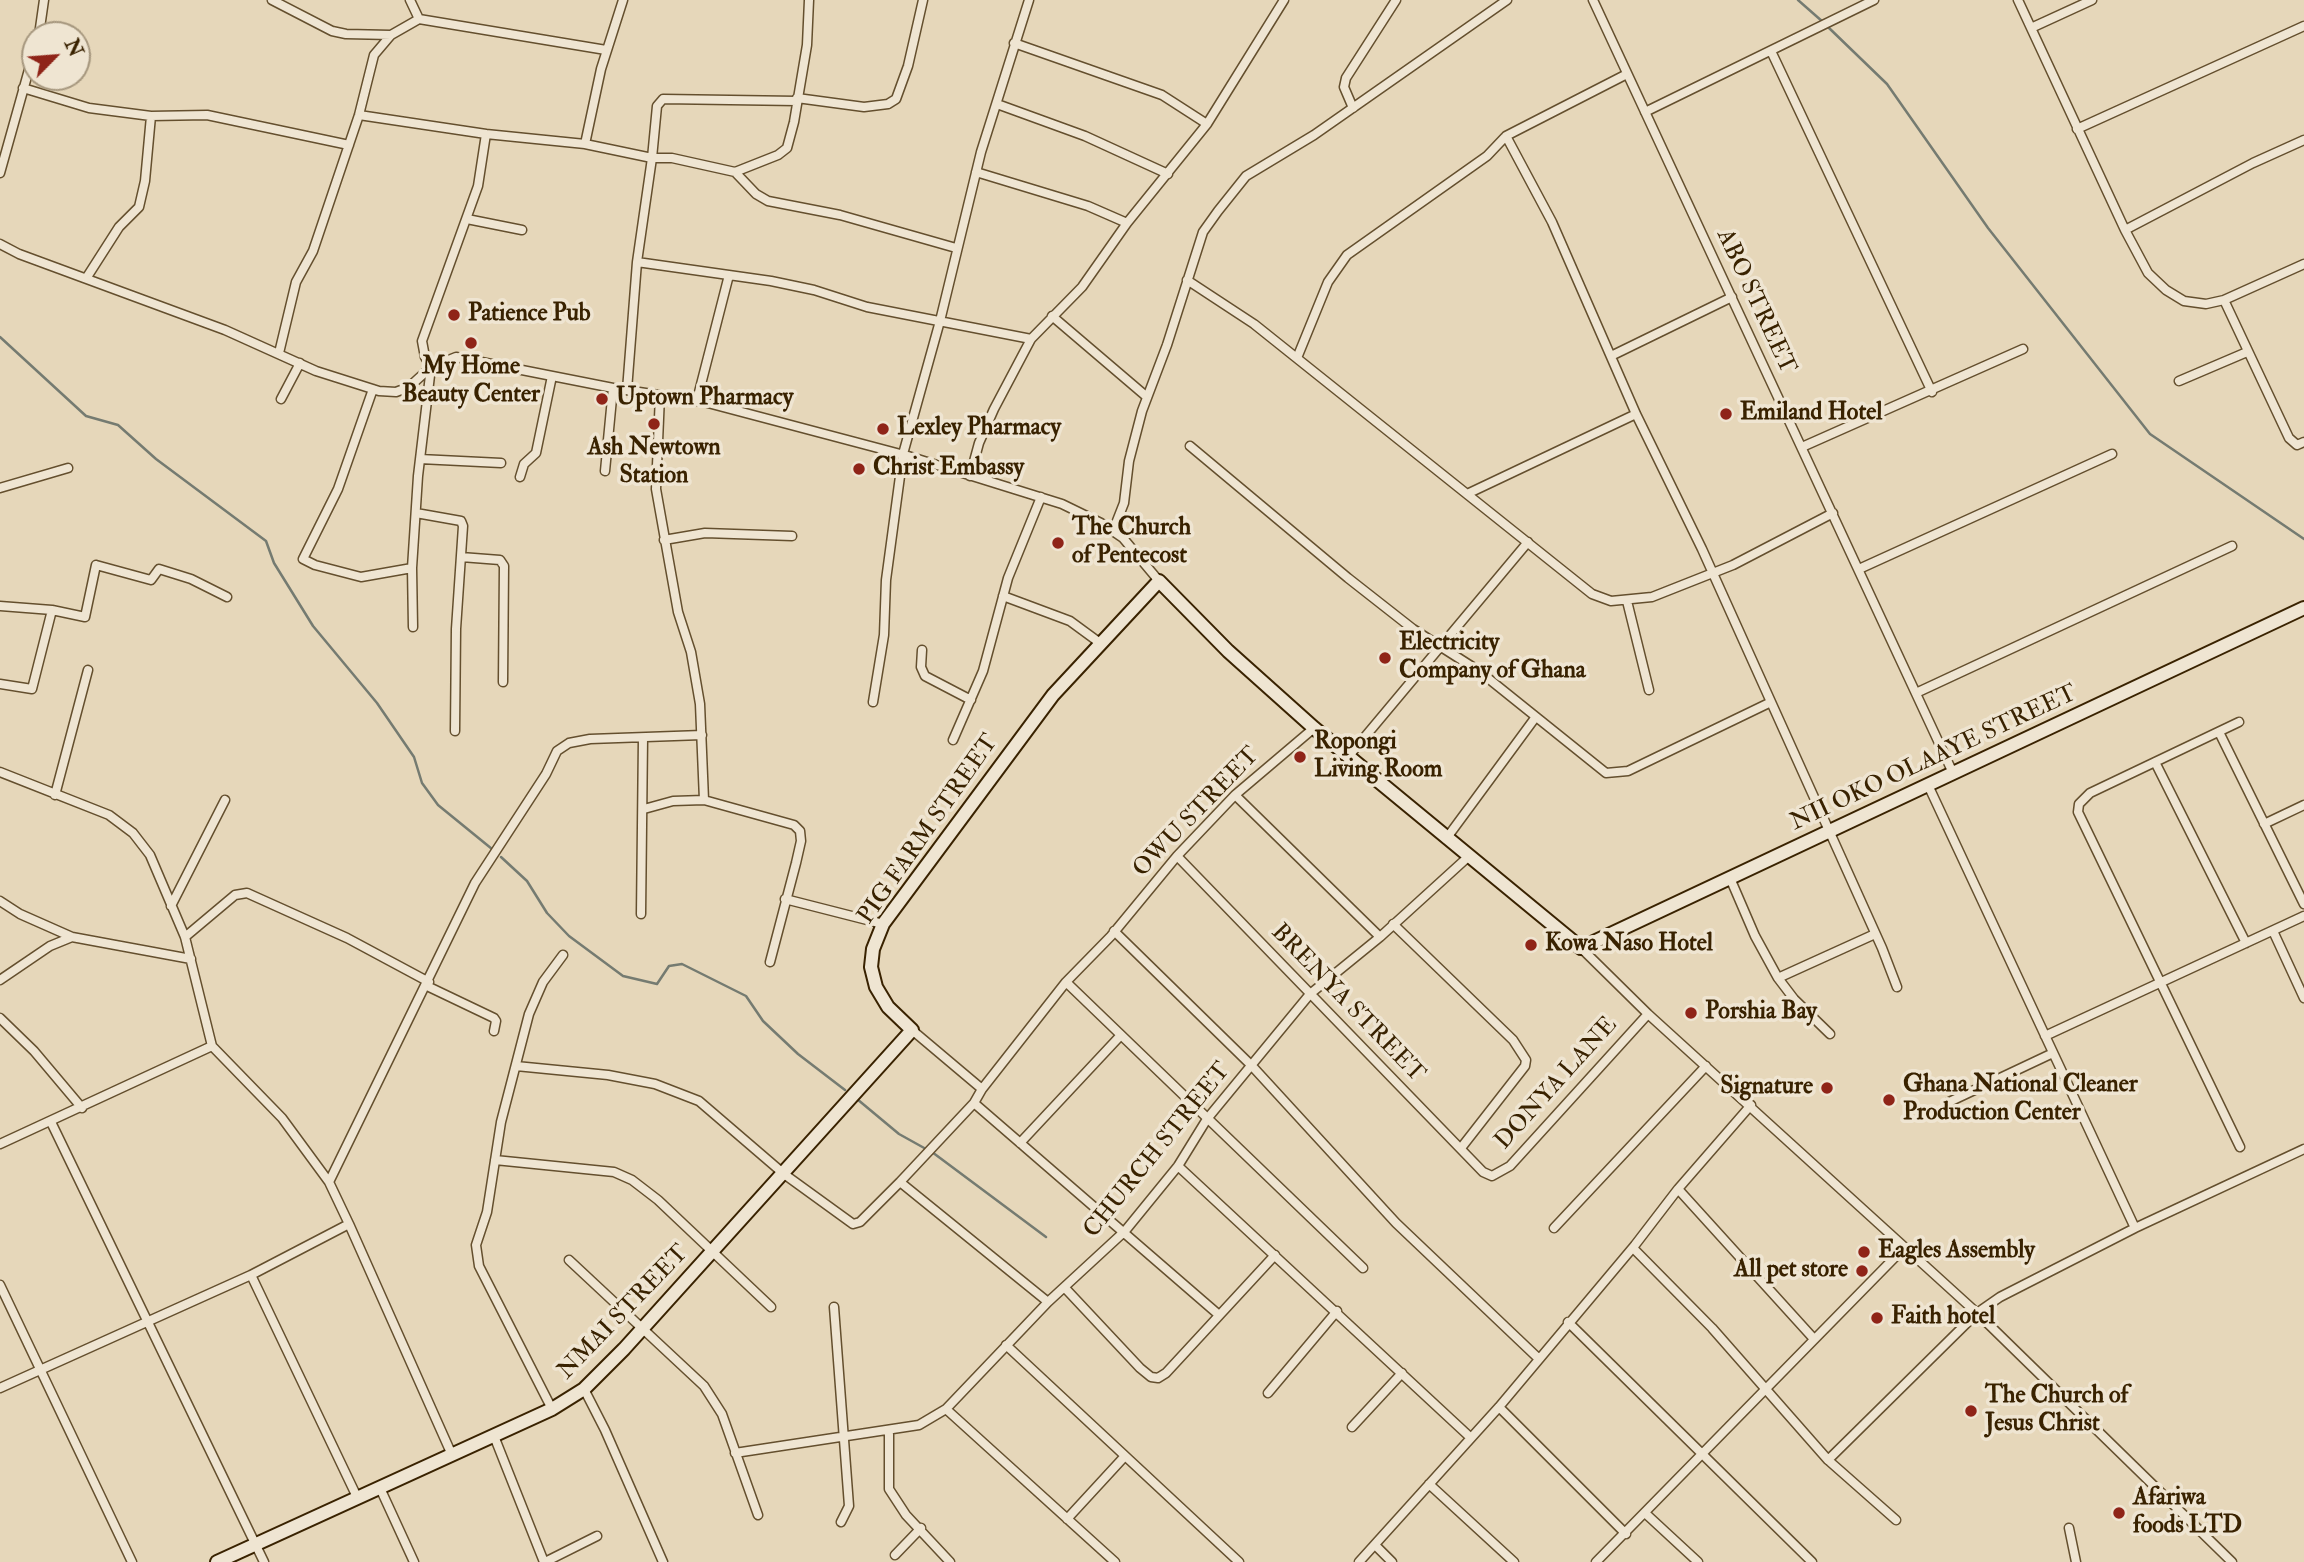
<!DOCTYPE html>
<html>
<head>
<meta charset="utf-8">
<style>
  body { margin:0 }
  #map { position:relative; width:2304px; height:1562px; overflow:hidden; background:#e6d7ba; font-family:"IM FELL Double Pica",serif }
  canvas { display:block }
  .north { position:absolute; left:21px; top:21px; width:70px; height:70px; box-sizing:border-box; background:#efe5d2; border:2px solid #a6977e; border-radius:50%; rotate:65deg; font-size:19px; font-weight:700; line-height:28px; text-align:center; color:#392200 }
  .north::after { content:''; display:block; margin:auto; width:24px; height:32px; background:#8f2418; clip-path:polygon(50% 0,100% 100%,50% 72%,0 100%) }
</style>
</head>
<body>
<div id="map">
<canvas width="2304" height="1562"></canvas>
<div class="north">N</div>
</div>
<script>
const context = document.querySelector('canvas').getContext('2d');
context.lineJoin = 'round';
const toPath = rows => new Path2D(rows.map(r => 'M' + r).join(''));
function strokePath(path, color, width, dash) { context.strokeStyle = color; context.lineWidth = width; context.lineCap = dash ? 'butt' : 'round'; context.setLineDash(dash || []); context.stroke(path); }
function drawText(font, color, halo, rows, align = 'center') {
  context.font = font + ' "IM FELL Double Pica",serif'; context.lineWidth = 7; context.setLineDash([]); context.textBaseline = 'middle'; context.strokeStyle = halo; context.fillStyle = color; for (const [text, x, y, turn = 0] of rows) {
    context.save(); context.translate(x, y); context.rotate((+turn || 0) * Math.PI / 180); context.textAlign = isNaN(turn) ? turn : align; if (halo) context.strokeText(text, 0, 0); context.fillText(text, 0, 0); context.restore();
  }
}
strokePath(toPath([
  [1798,0,1823,22],
  [1828,27,1887,84,1988,228,2150,434,2304,539],
  [0,337,86,416,118,425,156,459,266,541,274,563,313,626,377,703,414,757,422,783,438,805,492,849],
  [501,857,527,881,547,913,569,936,623,976,657,984,669,966,682,964,746,996,763,1021,798,1054,845,1090],
  [857,1099,899,1134,926,1149],
  [932,1152,1046,1237]
]), '#757b71', 2.5);
const street = toPath([
  [272,0,332,31,346,34,391,35],
  [410,0,419,19],
  [1593,0,1953,773],
  [2018,0,2125,230,2148,273,2166,290,2184,301,2206,304,2224,300,2304,264],
  [2031,28,2092,0],
  [39,35,44,0],
  [1014,43,1162,95,1207,124],
  [1771,51,1932,392],
  [23,88,89,108,151,116,207,115,349,145],
  [797,98,864,107,888,104,896,99,908,66,923,0],
  [997,104,1085,136,1168,174],
  [1353,108,1344,87,1346,78,1396,0],
  [1645,112,1874,0],
  [359,115,486,134,585,144,652,158,657,106,663,99,797,101],
  [2077,129,2304,26],
  [1506,136,1552,222,1636,414,1702,549,1882,948,1897,987],
  [585,144,601,69,623,0],
  [735,172,756,194,768,201,840,215,956,248],
  [976,172,1088,206,1127,223],
  [0,173,35,48],
  [467,219,522,230],
  [2125,230,2253,163,2304,140],
  [0,244,19,254,225,330,316,371,379,391,396,392,409,387,431,367,456,357,613,388,704,402,908,456,1062,504,1101,523,1123,538,1159,581],
  [637,262,771,281,814,290,867,307,1031,339],
  [87,277,119,227,139,207,145,181,151,116],
  [1187,280,1254,324,1592,594,1611,601,1652,597,1733,565,1833,513],
  [2224,300,2289,438,2297,445,2304,442],
  [1052,316,1147,397],
  [279,353,296,282,313,251,359,115,374,55,391,35,419,19,606,50],
  [1611,356,1732,297],
  [1297,358,1328,282,1347,255,1487,156,1506,136,1627,74],
  [2179,381,2247,352],
  [373,389,338,489,303,559,315,565,361,577,412,568],
  [627,390,637,262,652,158,672,158,735,172,778,155,787,148,794,122,807,45,809,0],
  [660,395,656,489,678,612,691,652,700,704,704,800],
  [281,399,300,363],
  [697,400,729,275],
  [1190,446,1348,578,1413,629,1479,671,1606,773,1628,771,1769,703],
  [1802,447,2023,349],
  [420,459,501,463],
  [605,471,613,388],
  [970,476,979,443,994,409,1031,339,1082,287,1127,223,1207,124,1284,0],
  [520,477,524,464,536,453,552,376],
  [0,488,68,468],
  [1467,494,1636,414],
  [416,513,461,521,463,526,456,629,455,731],
  [1113,531,1124,503,1129,461,1142,411,1167,345,1203,232,1218,211,1246,176,1314,135,1507,0],
  [664,540,705,533,792,536],
  [461,557,500,560,504,566,503,682],
  [1859,569,2112,454],
  [1003,596,1070,621,1100,643],
  [1627,601,1649,690],
  [0,606,52,610,85,617,96,565,151,580,159,569,191,579,227,597],
  [413,627,412,568,418,476,431,367,425,357,422,341,478,186,486,134],
  [922,650,921,667,925,676,971,700],
  [0,684,32,689,52,610],
  [1916,693,2232,546],
  [873,702,884,635,886,580,903,454,940,321,981,152,1029,0],
  [2239,722,2090,793,2079,804,2078,812,2240,1147],
  [2219,732,2304,904],
  [953,740,983,671,1008,578,1041,497],
  [1348,757,1528,542],
  [2155,762,2246,943],
  [0,772,109,815,133,833,150,855,185,937,212,1046,282,1118,329,1182],
  [1928,785,2135,1228],
  [55,795,88,670],
  [1235,795,1380,937],
  [644,809,673,801,704,800,794,825,800,831,801,841,796,863,770,962],
  [2264,824,2304,805],
  [1446,839,1535,718],
  [1177,856,1483,1172,1492,1176,1510,1166,1648,1014],
  [1730,878,1755,936,1778,978,1794,999,1830,1034],
  [785,899,883,924],
  [0,901,20,914,72,937],
  [171,906,225,800],
  [641,914,643,738],
  [1393,924,1513,1040,1526,1060,1525,1066,1461,1148],
  [1114,931,1252,1066,1396,1223,1538,1358],
  [2273,931,2304,998],
  [185,937,235,895,247,893,347,938,429,982],
  [1581,948,1648,1014,1977,1313,2232,1562],
  [1778,978,1875,934],
  [0,980,50,946,72,937,191,959],
  [1066,982,1363,1268],
  [427,986,494,1018,496,1021,494,1031],
  [0,1018,34,1051,82,1108],
  [912,1030,982,1089,1066,982,1111,936,1177,856,1235,795,1314,728],
  [2045,1036,2304,916],
  [516,1066,608,1075,655,1084,699,1101,784,1174,853,1224,860,1222,900,1182,974,1103,982,1089],
  [974,1103,1219,1315],
  [1947,1103,2053,1053],
  [51,1122,264,1562],
  [1020,1143,1121,1035],
  [0,1144,212,1046],
  [495,1160,614,1172,632,1180,658,1200,771,1307],
  [1178,1166,1471,1438],
  [900,1182,1048,1302],
  [1678,1189,1814,1339],
  [349,1224,329,1182,475,883,546,774,557,751,569,743,590,739,702,735],
  [1554,1228,1706,1066],
  [1633,1248,1712,1328,1828,1460,1977,1313,2000,1297,2135,1228,2304,1149],
  [569,1260,704,1386,722,1414,758,1515],
  [251,1275,349,1224,452,1455],
  [0,1285,132,1562],
  [1065,1288,1140,1368,1151,1377,1158,1378,1166,1373,1275,1255],
  [834,1307,849,1506,841,1522],
  [1568,1322,1812,1562],
  [1006,1345,1239,1562],
  [0,1388,251,1275,357,1497],
  [584,1389,605,1430,663,1562],
  [1268,1393,1337,1311],
  [1499,1407,1626,1534],
  [552,1409,479,1266,476,1245,487,1212,501,1122,529,1014,543,982,563,955],
  [946,1409,1115,1562],
  [1352,1427,1402,1373],
  [889,1430,889,1489,906,1515,950,1562],
  [494,1436,544,1562],
  [735,1453,919,1425,946,1409,1048,1302,1125,1231,1178,1166,1207,1119,1310,994,1380,937,1468,857],
  [1828,1460,1896,1520],
  [1429,1484,1514,1562],
  [380,1488,414,1562],
  [1645,1513,1698,1562],
  [1067,1519,1125,1456],
  [2069,1528,2076,1562],
  [1375,1545,1392,1562],
  [895,1555,921,1528],
  [545,1562,597,1536],
  [1359,1562,1499,1407,1635,1245,1678,1189,1751,1105],
  [1596,1562,1904,1248]
]);
const secondary = toPath([
  [217,1562,552,1409,584,1389,624,1349,912,1030,888,1007,876,987,871,967,873,949,883,924,1053,695,1159,581,1228,651,1314,728,1581,948,2304,608]
]);
strokePath(street, '#644f2e', 11);
strokePath(secondary, '#392200', 16);
strokePath(street, '#efe5d2', 8);
strokePath(secondary, '#efe5d2', 12);
for (const [x, y, r, color] of [
  [454,315,7,"#8f2418"],
  [471,343,7,"#8f2418"],
  [602,399,7,"#8f2418"],
  [1726,414,7,"#8f2418"],
  [654,424,7,"#8f2418"],
  [883,429,7,"#8f2418"],
  [859,469,7,"#8f2418"],
  [1058,543,7,"#8f2418"],
  [1385,658,7,"#8f2418"],
  [1300,757,7,"#8f2418"],
  [1531,945,7,"#8f2418"],
  [1691,1013,7,"#8f2418"],
  [1827,1088,7,"#8f2418"],
  [1889,1100,7,"#8f2418"],
  [1864,1252,7,"#8f2418"],
  [1862,1271,7,"#8f2418"],
  [1877,1318,7,"#8f2418"],
  [1971,1411,7,"#8f2418"],
  [2119,1513,7,"#8f2418"]
]) { const dot = new Path2D(); dot.arc(x, y, r, 0, 2 * Math.PI); context.fillStyle = color; context.fill(dot); strokePath(dot, '#efe5d2', 2.5); }
drawText('24px', '#392200', '#efe5d2', [
  ["ABO STREET",1755,302,65],
  ["NII OKO OLAAYE STREET",1934,759,-25],
  ["OWU STREET",1197,813,-46],
  ["PIG FARM STREET",929,830,-55],
  ["BRENYA STREET",1347,1004,46],
  ["DONYA LANE",1557,1084,-48],
  ["CHURCH STREET",1158,1151,-51],
  ["NMAI STREET",624,1313,-46]
]);
drawText('bold 24px', '#392200', '#efe5d2', [
  ["Patience Pub",468,315],
  ["My Home",471,368,"center"],
  ["Beauty Center",471,396,"center"],
  ["Uptown Pharmacy",616,399],
  ["Emiland Hotel",1740,414],
  ["Lexley Pharmacy",897,429],
  ["Ash Newtown",654,449,"center"],
  ["Station",654,477,"center"],
  ["Christ Embassy",873,469],
  ["The Church",1072,529],
  ["of Pentecost",1072,557],
  ["Electricity",1399,644],
  ["Company of Ghana",1399,672],
  ["Ropongi",1314,743],
  ["Living Room",1314,771],
  ["Kowa Naso Hotel",1545,945],
  ["Porshia Bay",1705,1013],
  ["Ghana National Cleaner",1903,1086],
  ["Production Center",1903,1114],
  ["Signature",1813,1088,"right"],
  ["Eagles Assembly",1878,1252],
  ["All pet store",1848,1271,"right"],
  ["Faith hotel",1891,1318],
  ["The Church of",1985,1397],
  ["Jesus Christ",1985,1425],
  ["Afariwa",2133,1499],
  ["foods LTD",2133,1527]
], 'left');
</script>
</body>
</html>
